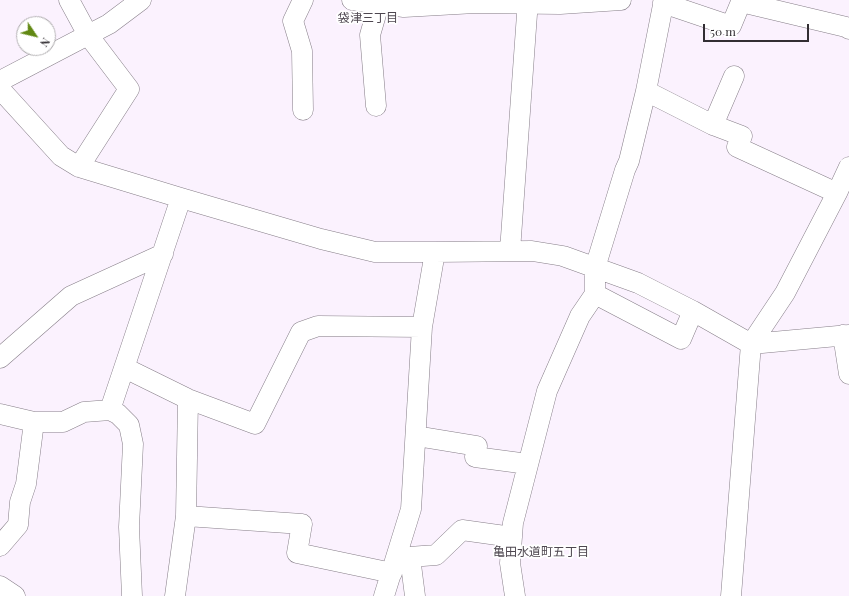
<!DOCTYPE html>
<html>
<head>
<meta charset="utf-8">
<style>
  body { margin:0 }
  #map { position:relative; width:849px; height:596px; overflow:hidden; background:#fbf2fe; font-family:"Playfair Display",serif }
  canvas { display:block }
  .north { position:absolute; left:16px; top:16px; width:40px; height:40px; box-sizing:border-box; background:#fff; border:1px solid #adabad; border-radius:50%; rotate:125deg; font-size:11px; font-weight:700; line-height:16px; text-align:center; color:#322e33 }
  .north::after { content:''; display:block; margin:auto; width:14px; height:18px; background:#618812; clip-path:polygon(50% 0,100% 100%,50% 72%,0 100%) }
  .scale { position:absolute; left:703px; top:24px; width:106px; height:18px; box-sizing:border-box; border:2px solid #322e33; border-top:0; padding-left:5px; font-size:12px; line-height:14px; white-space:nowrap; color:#322e33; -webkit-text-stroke:3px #fff; paint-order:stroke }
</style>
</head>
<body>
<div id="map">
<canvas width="849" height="596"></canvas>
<div class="north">N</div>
<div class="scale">50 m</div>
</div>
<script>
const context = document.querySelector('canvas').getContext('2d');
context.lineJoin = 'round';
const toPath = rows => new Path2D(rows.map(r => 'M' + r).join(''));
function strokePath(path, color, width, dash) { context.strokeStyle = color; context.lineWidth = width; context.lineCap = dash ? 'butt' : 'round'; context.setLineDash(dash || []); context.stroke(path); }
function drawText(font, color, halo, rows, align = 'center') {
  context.font = font + ' "Playfair Display","Noto Sans JP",serif'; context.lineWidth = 3.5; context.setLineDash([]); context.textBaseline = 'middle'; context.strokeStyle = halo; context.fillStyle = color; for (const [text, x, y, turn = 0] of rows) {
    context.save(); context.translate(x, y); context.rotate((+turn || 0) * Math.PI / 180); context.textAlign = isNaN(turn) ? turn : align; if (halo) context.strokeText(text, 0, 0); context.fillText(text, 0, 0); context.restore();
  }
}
const minor = toPath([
  [69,0,88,35,129,89,79,167],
  [352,0,404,7,475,3,560,4,621,0],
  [663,3,731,26,741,2,846,27,849,29],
  [0,81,109,24,141,0],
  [0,89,61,156,79,167,181,198,321,239,375,252,435,252,532,251,563,256,638,283,693,311,751,344,849,335],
  [646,91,713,125,742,136,737,147,837,193],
  [376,106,370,35,379,4],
  [303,110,302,51,293,21,303,0],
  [713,125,734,76],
  [510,251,528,0],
  [595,294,681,339,693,311],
  [843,335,849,374],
  [0,358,71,296,163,254],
  [125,368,188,399,255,424,301,332,318,326,422,327],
  [110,410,181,198],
  [0,414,34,422,63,422,84,412,110,410,118,414,129,425,133,444,129,527,132,596],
  [416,436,477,446,475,457,528,464],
  [186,516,302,524,297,553,392,573],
  [0,546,18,525,20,502,26,484,34,422],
  [410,557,415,596],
  [396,558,436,555,462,530,512,537],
  [0,586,15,596],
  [175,596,186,516,188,399],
  [384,596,411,509,422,327,435,252],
  [515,596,510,563,513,523,547,391,580,316,595,294,595,268,625,170,629,161,646,91,664,0],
  [731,596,751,344,785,293,837,193,849,167]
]);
strokePath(minor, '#867e88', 21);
strokePath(minor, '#fff', 20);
drawText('12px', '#4e4750', '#fff', [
  ["袋津三丁目",368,18],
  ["亀田水道町五丁目",541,552]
]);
</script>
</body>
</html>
